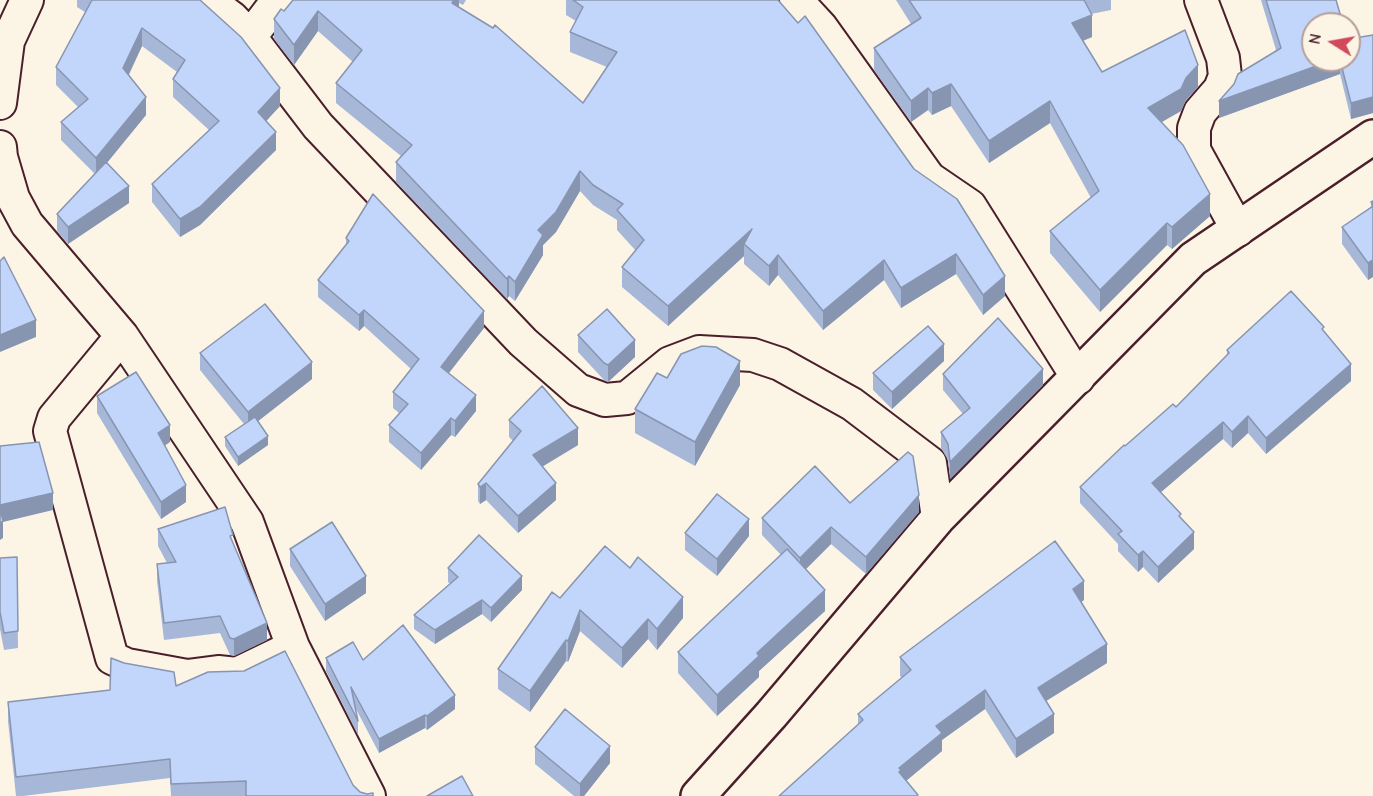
<!DOCTYPE html>
<html>
<head>
<meta charset="utf-8">
<style>
  body { margin:0 }
  #map { position:relative; width:1373px; height:796px; overflow:hidden; background:#fcf5e5; font-family:"Comic Neue",sans-serif }
  canvas { display:block }
  .north { position:absolute; left:1301px; top:12px; width:60px; height:60px; box-sizing:border-box; background:#fcf5e5; border:2px solid #b59f9b; border-radius:50%; rotate:281deg; font-size:16px; font-weight:700; line-height:24px; text-align:center; color:#4a1f2b }
  .north::after { content:''; display:block; margin:auto; width:21px; height:27px; background:#d1495b; clip-path:polygon(50% 0,100% 100%,50% 72%,0 100%) }
</style>
</head>
<body>
<div id="map">
<canvas width="1373" height="796"></canvas>
<div class="north">N</div>
</div>
<script>
const context = document.querySelector('canvas').getContext('2d');
context.lineJoin = 'round';
const toPath = rows => new Path2D(rows.map(r => 'M' + r).join(''));
function strokePath(path, color, width, dash) { context.strokeStyle = color; context.lineWidth = width; context.lineCap = dash ? 'butt' : 'round'; context.setLineDash(dash || []); context.stroke(path); }
function paint(path, color) { context.fillStyle = color; context.fill(path, 'evenodd'); }
const minor = toPath([
  [208,0,232,18,250,37,318,126,523,342,578,390,605,400,627,398,670,363,699,352,753,355,780,364,852,404,930,463,938,518],
  [796,0,821,27,929,178,970,206,1078,378],
  [1201,0,1223,58,1225,76,1220,89,1200,112,1194,128,1194,150,1238,230],
  [250,37,278,0],
  [0,103,8,41,27,0],
  [0,147,1,157,13,198,27,224,122,336,247,522,293,647,369,796],
  [122,336,54,418,50,431,112,658,127,665,187,676,218,672,237,674,293,647]
]);
const secondary = toPath([
  [698,796,771,715,938,518,1193,259,1373,137]
]);
strokePath(minor, '#4a1f2b', 36);
strokePath(secondary, '#4a1f2b', 38);
strokePath(minor, '#fcf5e5', 32);
strokePath(secondary, '#fcf5e5', 33);
paint(toPath([
  [77,0,200,0,280,106,266,121,276,150,200,225,180,237,152,202,152,184,209,130,173,97,173,79,177,72,142,46,129,75,146,115,107,163,129,203,68,244,57,231,57,214,95,174,61,140,61,122,78,107,56,85,56,67,85,12,77,7],
  [293,0,466,0,463,5,459,3,459,7,583,103,607,67,570,52,570,32,576,21,566,15,566,0,778,0,1005,296,983,315,956,274,901,308,884,280,823,330,778,275,769,286,744,264,744,256,668,326,622,287,622,267,636,251,617,230,617,220,593,205,580,191,556,232,543,245,543,255,515,301,509,296,507,299,396,182,396,162,401,156,336,103,336,83,353,62,318,31,294,65,274,39,274,19,284,11],
  [896,0,1111,0,1111,10,1091,14,1092,37,1083,41,1102,72,1198,87,1186,100,1181,111,1161,122,1210,216,1172,249,1167,245,1100,312,1050,253,1050,231,1091,198,1050,123,989,163,951,106,932,115,928,110,911,122,874,70,874,48,911,24],
  [1261,0,1336,0,1313,60,1349,60,1373,35,1373,113,1351,119,1340,74,1219,118,1276,50],
  [1373,201,1373,277,1368,280,1342,244,1342,227,1371,207,1371,202],
  [346,238,484,328,449,373,476,411,455,437,451,435,421,470,389,442,389,425,399,413,393,408,393,392,411,369,364,326,359,331,318,297,318,280,346,245],
  [1324,332,1351,381,1266,454,1248,433,1232,448,1223,439,1160,492,1181,518,1194,549,1158,583,1143,567,1138,572,1118,551,1118,544,1080,503,1080,487,1176,407,1227,355,1227,350],
  [578,335,635,357,608,382,604,380,578,352],
  [200,353,312,379,258,421,268,445,238,466,225,446,225,437,244,424,200,370],
  [944,361,892,409,873,390,873,373],
  [943,374,1043,385,950,479,948,460,941,448,941,432,963,414,943,390],
  [740,385,695,466,635,433,635,409],
  [97,396,170,442,165,445,186,502,161,519,97,413],
  [509,420,578,445,542,467,556,500,518,533,486,500,480,504,478,501,478,484,513,441,509,437],
  [850,503,919,512,866,574,831,544,806,569,825,611,759,671,759,677,717,716,678,673,678,652,781,555,762,535,762,518],
  [158,529,233,544,267,640,234,656,230,655,220,633,164,640,157,581,157,564,167,563,158,546],
  [685,533,749,536,717,576,685,550],
  [290,549,366,593,325,621,290,566],
  [17,557,18,648,4,650,0,629,0,558],
  [448,568,522,590,491,622,482,614,435,644,414,629,414,615,450,584,448,582],
  [560,598,683,618,657,650,648,639,622,668,580,631,568,662,566,661,530,712,498,689,498,669],
  [1084,600,1081,602,1107,663,1046,701,1054,733,1016,758,985,709,942,740,942,751,906,781,918,796,858,725,858,714,902,678,900,676,900,657],
  [326,658,363,660,455,709,427,730,425,728,379,753,356,709,358,721,358,735,326,671],
  [176,686,353,785,360,792,373,796,171,796,170,778,23,796,16,796,8,721,8,702],
  [535,747,610,763,584,796,574,796,535,764]
]), '#a7b7d8');
paint(toPath([
  [454,0,459,0,459,13,452,3],
  [318,11,318,31,294,65,294,45],
  [1092,15,1092,37,1072,45,1072,23],
  [142,28,142,46,123,86,123,68],
  [1333,60,1340,60,1340,74,1219,118,1219,101],
  [1198,65,1198,87,1186,100,1181,111,1148,130,1148,108,1186,78],
  [951,84,951,106,932,115,932,93],
  [280,88,280,106,258,130,258,112],
  [928,88,928,110,911,122,911,101],
  [146,97,146,115,96,176,96,158],
  [1373,97,1373,113,1351,119,1351,103],
  [1050,101,1050,123,989,163,989,141],
  [276,132,276,150,200,225,180,237,180,219],
  [580,171,580,191,556,232,543,245,543,255,515,301,515,282,538,230],
  [129,186,129,203,68,244,68,227],
  [1210,194,1210,216,1172,249,1172,227],
  [1167,223,1167,245,1100,312,1100,290],
  [752,229,744,244,744,256,668,326,668,306],
  [956,254,956,274,901,308,901,288],
  [778,255,778,275,769,286,769,266],
  [884,260,884,280,823,330,823,311],
  [1373,260,1373,277,1368,280,1368,263],
  [509,276,509,296,507,299,507,279],
  [1005,276,1005,296,983,315,983,295],
  [364,310,364,326,359,331,359,315],
  [484,311,484,328,441,383,441,367],
  [36,320,36,337,0,352,0,335],
  [635,340,635,357,608,382,608,365],
  [944,344,944,361,892,409,892,392],
  [740,361,740,385,695,466,695,442],
  [312,362,312,379,248,429,248,412],
  [1351,364,1351,381,1266,454,1266,438],
  [1043,369,1043,385,950,479,950,462],
  [476,395,476,411,455,437,455,421],
  [1248,416,1248,433,1232,448,1232,432],
  [451,418,451,435,421,470,421,453],
  [1223,422,1223,439,1152,500,1152,483],
  [170,425,170,442,158,450,158,433],
  [578,428,578,445,533,472,533,455],
  [268,436,268,445,238,466,238,457],
  [486,483,486,500,480,504,480,487],
  [556,483,556,500,518,533,518,516],
  [186,485,186,502,161,519,161,502],
  [53,493,53,510,3,522,3,538,0,540,0,505],
  [919,495,919,512,866,574,866,557],
  [749,519,749,536,717,576,717,559],
  [831,527,831,544,800,575,800,558],
  [1194,532,1194,549,1158,583,1158,567],
  [1143,551,1143,567,1138,572,1138,555],
  [366,576,366,593,325,621,325,604],
  [522,576,522,590,491,622,491,608],
  [1084,581,1084,600,1073,608,1073,589],
  [825,590,825,611,759,671,759,677,717,716,717,695,757,653],
  [683,597,683,618,657,650,657,629],
  [482,600,482,614,435,644,435,630],
  [580,610,580,631,568,662,568,641],
  [648,619,648,639,622,668,622,648],
  [267,623,267,640,234,656,234,639],
  [566,640,566,661,530,712,530,691],
  [1107,644,1107,663,1038,706,1038,688],
  [985,690,985,709,942,740,942,751,901,785,899,791,899,768,936,726],
  [455,695,455,709,427,730,427,716],
  [1054,714,1054,733,1016,758,1016,739],
  [425,715,425,728,379,753,379,739],
  [610,746,610,763,584,796,580,796,580,784]
]), '#8895b0');
const building = toPath([
  [92,0,200,0,241,37,280,88,258,112,276,132,200,207,180,219,152,184,219,121,173,79,185,60,142,28,123,68,146,97,96,158,61,122,88,99,56,67,92,0],
  [293,0,454,0,452,3,493,28,495,25,583,103,617,52,570,32,583,7,573,0,778,0,798,23,805,16,914,169,957,199,1005,276,983,295,956,254,901,288,884,260,823,311,778,255,769,266,744,244,752,229,668,306,622,267,644,240,617,210,623,204,593,185,580,171,556,212,538,230,543,235,515,282,509,276,507,279,396,162,412,145,336,83,362,50,318,11,294,45,274,19,281,9,284,11,293,0],
  [909,0,1084,0,1092,15,1072,23,1102,72,1185,30,1198,65,1186,78,1181,89,1148,108,1183,145,1210,194,1172,227,1167,223,1100,290,1050,231,1099,191,1050,101,989,141,951,84,932,93,928,88,911,101,874,48,921,18,909,0],
  [1266,0,1336,0,1343,24,1313,24,1313,60,1333,60,1219,101,1234,84,1238,74,1281,48,1266,0],
  [1373,35,1373,97,1351,103,1340,60,1349,60,1349,39,1373,35],
  [106,162,129,186,68,227,57,214,106,162],
  [373,194,484,311,441,367,476,395,455,421,451,418,421,453,389,425,408,404,393,392,419,359,364,310,359,315,318,280,349,241,346,238,373,194],
  [1373,201,1373,260,1368,263,1342,227,1373,206,1371,202,1373,201],
  [4,257,36,320,0,335,0,261,4,257],
  [1291,291,1324,327,1322,329,1351,364,1266,438,1248,416,1232,432,1223,422,1152,483,1181,514,1179,516,1194,532,1158,567,1143,551,1138,555,1118,534,1122,531,1080,487,1124,445,1125,446,1173,404,1176,407,1229,353,1227,350,1291,291],
  [265,304,312,362,248,412,200,353,265,304],
  [607,309,635,340,608,365,604,363,578,335,607,309],
  [998,318,1043,369,950,462,948,444,941,432,970,408,943,374,998,318],
  [928,326,944,344,892,392,873,373,928,326],
  [702,346,716,347,740,361,695,442,635,409,657,373,667,378,681,354,702,346],
  [136,372,170,425,158,433,186,485,161,502,97,396,136,372],
  [542,386,578,428,533,455,556,483,518,516,486,483,480,487,478,484,521,431,509,420,542,386],
  [255,417,268,436,238,457,225,437,255,417],
  [39,442,53,493,0,505,0,446,39,442],
  [908,452,913,456,919,495,866,557,831,527,800,558,762,518,815,466,850,503,908,452],
  [717,494,749,519,717,559,685,533,717,494],
  [225,507,233,535,230,536,267,623,234,639,230,638,220,616,164,623,157,564,176,562,158,529,225,507],
  [0,509,3,521,0,523,0,509],
  [332,522,366,576,325,604,290,549,332,522],
  [479,535,522,576,491,608,482,600,435,630,414,615,458,577,448,568,479,535],
  [1055,541,1084,581,1073,589,1107,644,1038,688,1054,714,1016,739,985,690,936,726,942,733,899,768,901,770,899,772,918,795,917,796,779,796,863,720,858,714,911,670,900,657,1055,541],
  [605,546,630,568,638,557,683,597,657,629,648,619,622,648,580,610,568,641,566,640,530,691,498,669,552,592,560,598,605,546],
  [787,549,825,590,757,653,759,656,717,695,678,652,787,549],
  [17,557,18,631,4,633,0,612,0,558,17,557],
  [403,625,455,695,427,716,425,715,379,739,351,687,358,721,326,658,353,642,363,660,403,625],
  [285,651,353,785,360,792,367,794,373,793,373,796,246,796,246,781,171,784,170,759,16,777,8,702,110,690,111,658,124,663,174,672,176,686,208,672,244,671,285,651],
  [565,709,610,746,580,784,535,747,565,709],
  [462,776,473,796,427,796,462,776]
]);
paint(building, '#c2d5fb');
strokePath(building, '#8895b0', 1.5);
</script>
</body>
</html>
